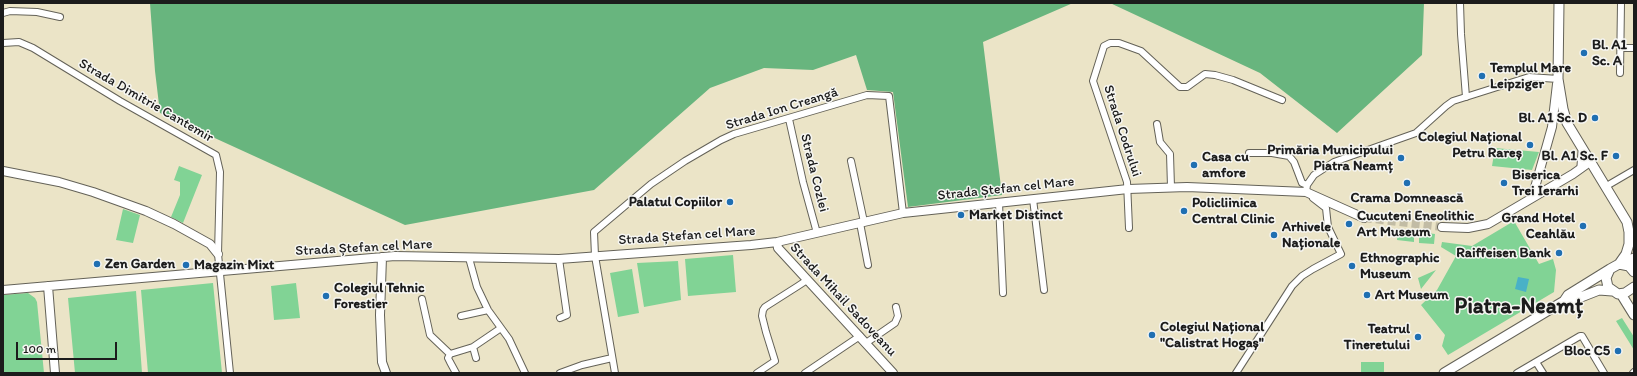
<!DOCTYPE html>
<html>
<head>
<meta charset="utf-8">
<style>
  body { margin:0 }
  #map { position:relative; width:1637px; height:376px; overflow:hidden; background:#ebe4c7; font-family:Itim,sans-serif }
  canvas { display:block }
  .frame { position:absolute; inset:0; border:4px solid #1c1c1c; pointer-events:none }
  .scale { position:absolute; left:16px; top:342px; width:101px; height:18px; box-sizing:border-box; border:2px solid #1c1c1c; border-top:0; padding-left:5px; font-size:12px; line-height:14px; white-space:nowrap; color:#1c1c1c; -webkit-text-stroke:3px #f6f6f2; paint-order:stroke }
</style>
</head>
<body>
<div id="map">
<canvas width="1637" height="376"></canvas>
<div class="frame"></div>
<div class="scale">100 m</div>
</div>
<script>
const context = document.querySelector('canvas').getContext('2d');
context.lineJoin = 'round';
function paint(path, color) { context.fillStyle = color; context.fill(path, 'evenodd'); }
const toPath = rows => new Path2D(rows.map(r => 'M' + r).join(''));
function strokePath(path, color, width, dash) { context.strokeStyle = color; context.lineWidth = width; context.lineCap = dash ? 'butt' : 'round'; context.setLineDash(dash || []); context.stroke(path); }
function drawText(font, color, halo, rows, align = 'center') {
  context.font = font + ' Itim,sans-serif'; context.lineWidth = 3; context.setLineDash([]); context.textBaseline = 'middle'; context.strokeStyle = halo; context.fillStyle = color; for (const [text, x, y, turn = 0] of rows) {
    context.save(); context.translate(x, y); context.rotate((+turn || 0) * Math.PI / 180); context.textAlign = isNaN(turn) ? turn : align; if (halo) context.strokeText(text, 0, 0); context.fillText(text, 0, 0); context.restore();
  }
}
paint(toPath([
  [1495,148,1539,152,1532,170,1492,166],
  [179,166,202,175,183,223,171,217,180,195,180,182,174,180],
  [123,209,140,215,133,243,116,240],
  [1514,221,1539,264,1553,259,1556,270,1554,292,1448,355,1442,346,1445,335,1421,305,1437,290,1456,256,1441,247,1442,242,1472,246],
  [1398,231,1414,232,1414,242,1397,240],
  [1419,232,1435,234,1434,244,1419,243],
  [733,255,736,292,688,296,685,259],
  [678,261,681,300,644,307,637,263],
  [632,269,639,313,618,317,610,273],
  [1436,270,1421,289,1418,278],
  [213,283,222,373,148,373,141,290],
  [296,283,300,318,274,320,271,286],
  [136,291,142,373,75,373,68,298],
  [28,293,35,298,37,302,44,373,3,373,3,295],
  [1622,318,1634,337,1634,350,1616,321],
  [1361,362,1384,362,1384,373,1361,373]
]), '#81d395');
paint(toPath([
  [150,3,1073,3,983,42,1002,195,908,207,893,92,867,90,856,55,813,70,764,68,710,88,594,190,405,225,160,113,155,71],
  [1110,3,1424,3,1422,55,1337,133,1260,73]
]), '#68b57e');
paint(toPath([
  [1518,277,1529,279,1526,292,1515,289]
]), '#49b1c7');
strokePath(toPath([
  [1364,218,1442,227]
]), '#c2bca5', 8, [8, 4]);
const minor = toPath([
  [1460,3,1461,34,1466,97],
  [3,13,10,11,37,12,60,17],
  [3,43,19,42,33,48,120,101,216,155,220,172,218,254,230,373],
  [1621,48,1634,48],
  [1620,73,1621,3],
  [789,119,803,182,817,233],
  [1157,124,1160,142,1170,154,1171,187],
  [1249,153,1272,153,1289,156,1294,162,1302,183,1307,185],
  [851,161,864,222],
  [1610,184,1634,170],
  [1306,192,1307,185,1314,175,1334,162,1416,133,1446,106,1453,101,1529,77,1558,79],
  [1033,199,1044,290],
  [999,203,1003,293],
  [860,223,868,265],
  [1129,228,1127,182,1093,81,1104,46,1110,43,1119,43,1141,51,1180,87,1187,87,1205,74,1215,75,1233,80,1282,100],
  [469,258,477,287,488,310,509,339,525,373],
  [559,259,567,315,560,318],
  [422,299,430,335,450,354,448,358,450,362,456,373],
  [461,316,488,310],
  [866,343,895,323,898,316,896,307],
  [473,347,476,358],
  [450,354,473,347,501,328],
  [1536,362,1543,373],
  [560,373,582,365,612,358],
  [615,373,595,256,594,232,651,184,685,161,721,140,734,134,867,95,889,96,903,213],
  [757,373,775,361,766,332,762,316,763,310,765,307,798,286,807,280],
  [805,373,860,336],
  [1236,373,1292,286,1302,276,1313,269,1341,254,1328,227,1326,208,1313,198],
  [1517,373,1580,336,1582,336,1604,373],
  [1633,373,1634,372]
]);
const tertiary = toPath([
  [3,171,59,182,93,192,146,211,174,224,210,244,218,254],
  [1532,198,1552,127,1557,84],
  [1442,227,1468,228,1488,224,1573,174,1587,164],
  [777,242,778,248,893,373],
  [382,257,380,315,382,362,386,373],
  [48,286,55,373],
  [3,290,395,256,559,259,751,245,777,242,903,213,1128,189,1187,187,1306,192,1364,218]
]);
const secondary = toPath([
  [1559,3,1558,79,1563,109,1567,123,1627,222,1629,232,1629,244,1626,254,1619,264],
  [1582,166,1583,151],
  [1623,264,1634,258],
  [1634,272,1629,266,1619,264,1610,269,1606,278,1608,287,1618,294,1625,293,1634,287],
  [1621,294,1634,315],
  [1564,301,1568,295,1610,269],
  [1444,373,1564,301,1571,301,1599,290,1612,291]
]);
strokePath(minor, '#646258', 8);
strokePath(tertiary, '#646258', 10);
strokePath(secondary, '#646258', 11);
strokePath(minor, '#fff', 6);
strokePath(tertiary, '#fff', 8);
strokePath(secondary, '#fff', 9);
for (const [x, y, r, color] of [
  [1584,53,4,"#1f6fb2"],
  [1482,76,4,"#1f6fb2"],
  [1595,118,4,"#1f6fb2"],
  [1530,145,4,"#1f6fb2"],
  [1616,156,4,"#1f6fb2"],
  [1401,158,4,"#1f6fb2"],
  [1194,165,4,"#1f6fb2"],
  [1407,183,4,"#1f6fb2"],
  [1504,183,4,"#1f6fb2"],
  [730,202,4,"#1f6fb2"],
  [1184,211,4,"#1f6fb2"],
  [961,215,4,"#1f6fb2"],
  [1349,224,4,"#1f6fb2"],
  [1583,226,4,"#1f6fb2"],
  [1274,235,4,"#1f6fb2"],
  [1559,253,4,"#1f6fb2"],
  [97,264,4,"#1f6fb2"],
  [186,265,4,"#1f6fb2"],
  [1352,266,4,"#1f6fb2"],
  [1367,295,4,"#1f6fb2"],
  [326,296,4,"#1f6fb2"],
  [1152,335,4,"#1f6fb2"],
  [1418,337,4,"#1f6fb2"],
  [1618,351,4,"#1f6fb2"]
]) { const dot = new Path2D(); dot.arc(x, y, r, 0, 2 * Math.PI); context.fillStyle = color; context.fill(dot); strokePath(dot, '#f6f6f2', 1.5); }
drawText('bold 14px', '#1c1c1c', '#f6f6f2', [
  ["Bl. A1",1592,45],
  ["Sc. A",1592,61],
  ["Templul Mare",1490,68],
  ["Leipziger",1490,84],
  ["Bl. A1 Sc. D",1587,118,"right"],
  ["Colegiul Național",1522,137,"right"],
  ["Petru Rareș",1522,153,"right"],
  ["Primăria Municipului",1393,150,"right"],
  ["Piatra Neamț",1393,166,"right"],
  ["Bl. A1 Sc. F",1608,156,"right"],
  ["Casa cu",1202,157],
  ["amfore",1202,173],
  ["Biserica",1512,175],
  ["Trei Ierarhi",1512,191],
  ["Crama Domnească",1407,198,"center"],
  ["Palatul Copiilor",722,202,"right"],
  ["Policliinica",1192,203],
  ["Central Clinic",1192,219],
  ["Market Distinct",969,215],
  ["Cucuteni Eneolithic",1357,216],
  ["Art Museum",1357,232],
  ["Grand Hotel",1575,218,"right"],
  ["Ceahlău",1575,234,"right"],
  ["Arhivele",1282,227],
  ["Naționale",1282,243],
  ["Raiffeisen Bank",1551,253,"right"],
  ["Ethnographic",1360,258],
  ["Museum",1360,274],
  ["Zen Garden",105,264],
  ["Magazin Mixt",194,265],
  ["Colegiul Tehnic",334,288],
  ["Forestier",334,304],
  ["Art Museum",1375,295],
  ["Colegiul Național",1160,327],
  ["\"Calistrat Hogaș\"",1160,343],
  ["Teatrul",1410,329,"right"],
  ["Tineretului",1410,345,"right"],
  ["Bloc C5",1610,351,"right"]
], 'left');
drawText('14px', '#1c1c1c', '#f6f6f2', [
  ["Strada Dimitrie Cantemir",146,101,30],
  ["Strada Ion Creangă",782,109,-17],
  ["Strada Codrului",1122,131,72],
  ["Strada Cozlei",814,173,76],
  ["Strada Ștefan cel Mare",1006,189,-6],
  ["Strada Ștefan cel Mare",687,236,-4],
  ["Strada Ștefan cel Mare",364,248,-3],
  ["Strada Mihail Sadoveanu",843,300,47]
]);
drawText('bold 22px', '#1c1c1c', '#f6f6f2', [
  ["Piatra-Neamț",1519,307]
]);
</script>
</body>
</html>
